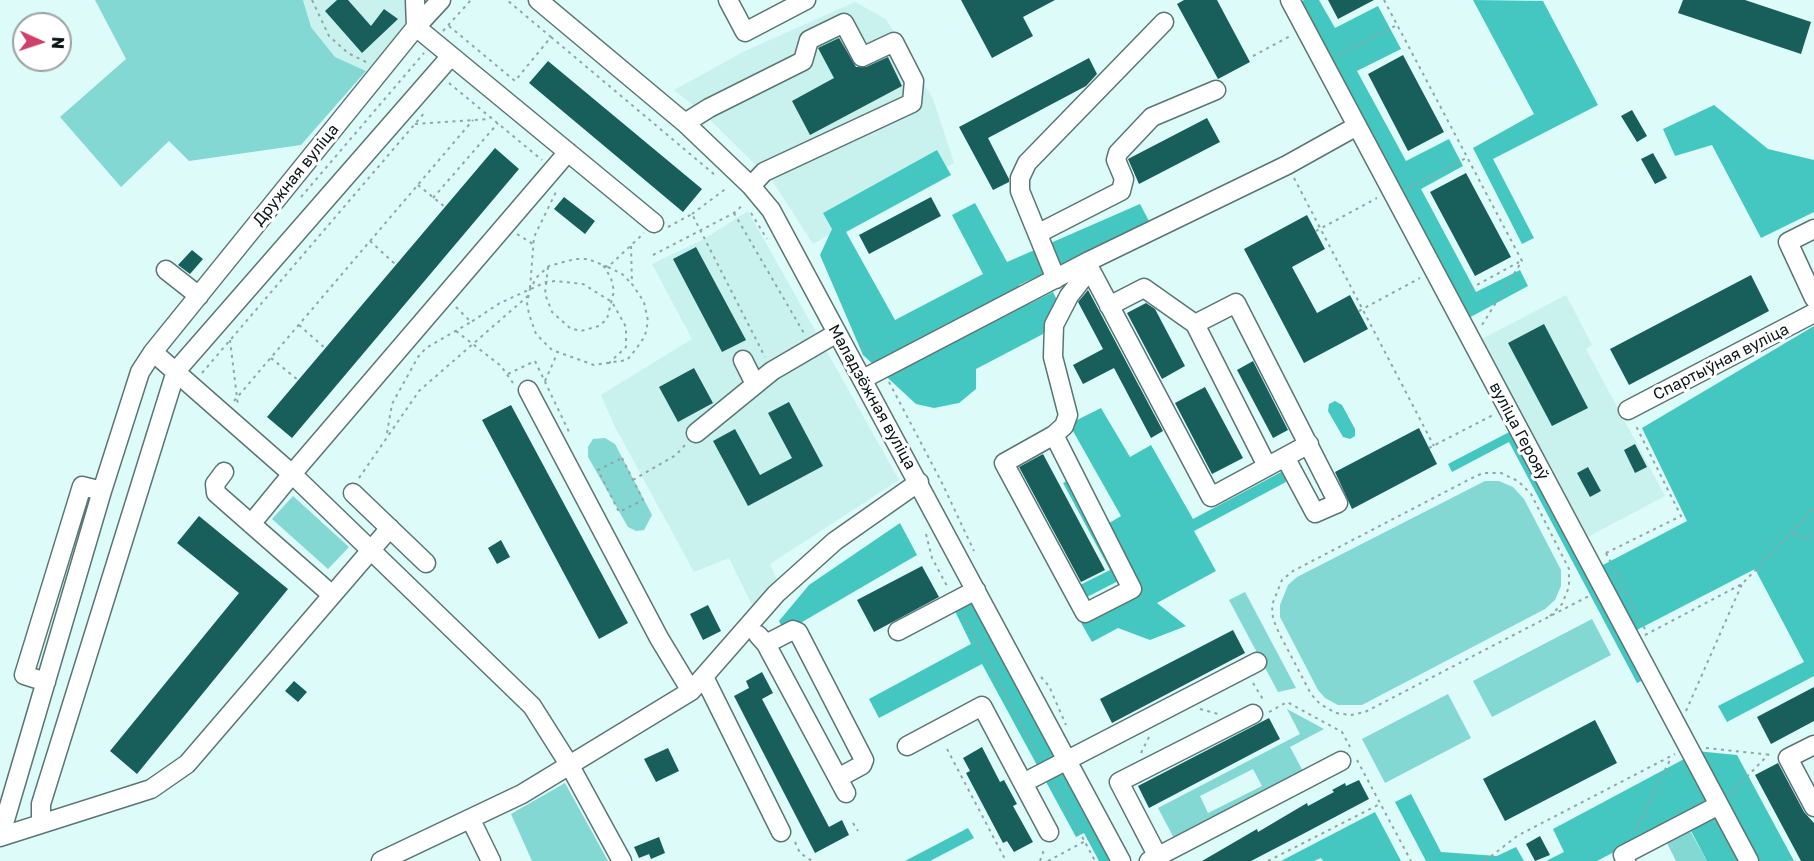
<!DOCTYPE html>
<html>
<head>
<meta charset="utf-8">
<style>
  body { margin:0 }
  #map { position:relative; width:1814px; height:861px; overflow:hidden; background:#dcfbf9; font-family:"Golos Text",sans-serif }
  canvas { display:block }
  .north { position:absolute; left:12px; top:12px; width:60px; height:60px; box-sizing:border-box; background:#fff; border:2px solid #9da1a1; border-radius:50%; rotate:93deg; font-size:16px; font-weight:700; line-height:24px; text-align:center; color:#091414 }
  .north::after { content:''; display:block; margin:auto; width:21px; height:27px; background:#ce4069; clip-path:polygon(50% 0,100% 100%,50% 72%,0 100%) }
</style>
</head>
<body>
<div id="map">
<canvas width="1814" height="861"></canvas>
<div class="north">N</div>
</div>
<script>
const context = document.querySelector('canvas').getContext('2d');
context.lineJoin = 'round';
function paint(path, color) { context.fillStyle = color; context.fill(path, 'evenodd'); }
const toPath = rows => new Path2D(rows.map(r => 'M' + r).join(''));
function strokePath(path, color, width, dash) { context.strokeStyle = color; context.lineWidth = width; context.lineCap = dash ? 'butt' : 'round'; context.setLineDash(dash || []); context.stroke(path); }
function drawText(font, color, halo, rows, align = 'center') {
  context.font = font + ' "Golos Text",sans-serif'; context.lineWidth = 6; context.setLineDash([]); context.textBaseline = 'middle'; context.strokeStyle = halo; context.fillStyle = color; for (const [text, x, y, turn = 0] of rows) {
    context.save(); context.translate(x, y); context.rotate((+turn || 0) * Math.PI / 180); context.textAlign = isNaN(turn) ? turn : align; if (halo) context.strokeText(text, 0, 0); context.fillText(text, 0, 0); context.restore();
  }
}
paint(toPath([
  [303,0,430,0,366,71,335,57,311,27],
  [855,2,886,19,933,99,954,163,813,244,773,182,703,113,674,90,745,51],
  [748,211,899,480,770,564,779,584,752,605,729,558,694,572,614,425,601,395,692,339,652,264,704,239],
  [1566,295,1592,345,1586,349,1665,496,1584,539,1478,341]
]), '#c9f2ef');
paint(toPath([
  [95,0,303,0,311,27,335,57,366,71,301,145,189,161,169,141,121,187,60,117,126,59],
  [605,438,615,444,652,515,644,530,636,531,628,527,588,457,588,447,593,439],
  [1485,481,1499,481,1513,487,1524,499,1561,570,1561,586,1555,600,1545,609,1362,705,1338,705,1325,698,1318,690,1280,617,1280,605,1288,585,1297,577],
  [293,496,349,547,328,569,272,519],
  [1245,592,1296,688,1278,692,1229,600],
  [1592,619,1611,655,1492,717,1473,681],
  [1448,694,1471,738,1385,783,1362,739],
  [1287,709,1324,729,1290,747,1304,773,1175,840,1158,808,1300,734],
  [1253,769,1262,786,1208,813,1200,796],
  [565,783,608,861,532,861,511,814],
  [1689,829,1707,861,1676,861,1666,841]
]), '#83d8d3');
paint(toPath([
  [1304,0,1319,0,1335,28,1378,6,1401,49,1357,71,1406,161,1449,139,1463,166,1421,189,1476,292,1520,270,1528,286,1465,320,1298,3],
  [1473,0,1543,1,1598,105,1493,159,1534,238,1522,244,1473,148,1534,114],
  [1714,105,1768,149,1814,160,1814,212,1761,238,1712,145,1675,156,1663,129],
  [937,150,951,175,846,232,895,320,983,274,952,215,975,203,1007,262,1140,204,1151,225,1019,285,1029,304,1053,292,1058,302,1043,334,976,369,976,389,959,403,934,408,916,404,863,355,820,255,832,229,823,213],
  [1814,326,1814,676,1727,722,1718,706,1804,662,1755,569,1633,632,1599,567,1687,521,1642,428],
  [1101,408,1130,457,1151,445,1193,519,1283,471,1286,482,1194,531,1216,571,1157,603,1186,626,1150,640,1118,628,1092,642,1080,621,1140,590,1106,525,1121,516,1069,424],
  [1513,430,1645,679,1637,683,1509,442,1452,472,1448,464],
  [1069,480,1122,579,1087,597,1080,585,1110,570,1063,483],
  [900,523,917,555,785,632,779,621,809,585],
  [974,596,1116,861,1099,861,1084,833,1076,837,982,664,879,718,869,699,971,644,953,607],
  [1696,751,1737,755,1794,861,1755,861],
  [1686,758,1709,802,1597,861,1546,861,1564,852,1553,829],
  [1411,794,1441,852,1497,856,1516,847,1524,861,1426,861,1395,802],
  [1375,812,1401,861,1323,861,1321,858,1314,861,1281,861],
  [1718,814,1743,861,1707,861,1690,829],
  [968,828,974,838,930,861,905,861]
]), '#45c7c1');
paint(toPath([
  [1335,401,1342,405,1355,429,1355,436,1350,439,1343,437,1328,411,1329,404]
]), '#46c8c2');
paint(toPath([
  [337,0,348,0,371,26,384,9,398,19,362,53,325,11],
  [961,0,1055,0,1023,17,1033,36,992,58],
  [1184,0,1217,0,1250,62,1218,79,1177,4],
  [1328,0,1374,0,1338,19],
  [1683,0,1745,0,1811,22,1801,54,1678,13],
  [839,38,856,67,866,67,888,57,902,86,810,135,792,101,834,78,818,48],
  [1403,55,1444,132,1408,151,1368,74],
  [1089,58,1097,74,1086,86,988,138,1009,179,1009,182,993,190,959,127],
  [548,61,702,189,683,212,529,83],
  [1632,110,1647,136,1637,142,1621,116],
  [1207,118,1220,142,1139,184,1128,159],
  [495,148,519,169,292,438,267,417],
  [1653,153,1667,178,1655,184,1641,159],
  [1466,173,1511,257,1475,276,1430,192],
  [564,197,595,221,585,234,554,209],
  [931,197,941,216,869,254,859,235],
  [1307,215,1325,249,1292,267,1317,313,1350,295,1368,329,1304,363,1244,249],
  [696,247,746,340,722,352,673,259],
  [192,250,203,259,190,274,178,265],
  [1751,275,1769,311,1629,385,1610,349],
  [1088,290,1163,431,1151,438,1114,368,1083,384,1073,365,1103,349,1078,302],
  [1146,303,1155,309,1185,366,1162,379,1127,313],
  [1544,324,1588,408,1552,426,1508,343],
  [1253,361,1288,430,1273,438,1237,370],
  [694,368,713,403,678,422,659,387],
  [1205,387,1243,458,1212,474,1175,403],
  [789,402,823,466,748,506,713,441,735,429,760,475,792,458,768,413],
  [511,405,628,623,599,639,482,420],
  [1419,428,1437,464,1352,509,1335,472],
  [1635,444,1647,467,1635,473,1624,450],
  [1043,454,1105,570,1081,582,1019,467],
  [1588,467,1601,491,1590,497,1577,473],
  [199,516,288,589,137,774,110,751,239,593,177,543],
  [501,540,510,557,497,564,488,548],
  [922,566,939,597,874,632,857,600],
  [708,605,721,631,703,640,690,614],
  [1233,630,1245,653,1112,723,1100,699],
  [762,672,773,693,762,699,829,827,842,820,849,835,815,853,734,696,749,688,746,681],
  [294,681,307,692,298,702,285,691],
  [1814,687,1814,721,1771,744,1757,717],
  [1269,718,1280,739,1149,808,1138,786],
  [1595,720,1617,763,1505,821,1483,779],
  [982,747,1000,782,1004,780,1017,804,1013,806,1033,842,1014,852,1007,841,1003,843,966,773,970,771,963,758],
  [668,748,679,771,656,782,644,759],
  [1778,763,1804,812,1814,823,1814,861,1801,861,1755,775],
  [1359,780,1369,799,1301,835,1251,861,1202,861,1257,829,1258,832,1307,803,1308,806,1334,792,1332,790,1345,783,1346,786],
  [1540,836,1550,855,1535,861,1526,844],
  [659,837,665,853,651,859,649,854,639,858,634,847]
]), '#185e5b');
const minor = toPath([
  [415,0,416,27,654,223],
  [538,0,685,123,751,186,771,210,1121,861],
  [728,0,745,32,806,0],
  [1290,0,1749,861],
  [685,123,709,108,803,61,809,40,844,23,862,57,894,42,914,81,912,103,764,172,751,186],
  [1814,229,1788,242,1814,298],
  [1039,233,1121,191,1124,179,1116,160,1118,153,1152,117,1216,90],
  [1090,269,1211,497,1309,444],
  [166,270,199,296],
  [1056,279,1020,191,1020,178,1027,163,1164,22],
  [1109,306,1144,288,1195,324,1236,303,1338,503,1315,513,1285,457],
  [1195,324,1267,466],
  [153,352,292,474,568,152],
  [743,360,755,384],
  [863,379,1089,261,1287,165,1357,126],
  [528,390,659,638,691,691],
  [1628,410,1814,313],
  [696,433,772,371,837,333],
  [1054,435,1132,589,1085,613,1004,463,1054,435,1064,426,1068,415,1053,357,1054,325,1069,296,1090,269,1089,261],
  [224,472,215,484,216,493,331,594],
  [353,493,426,563],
  [251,524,292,474,532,706,570,766,622,861],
  [898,631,976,590],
  [758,635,766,644,846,793],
  [766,644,793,630,798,632,864,760,862,765,838,778],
  [704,677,781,832],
  [46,682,24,675,82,486,102,491],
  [1814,745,1788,758,1814,807],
  [907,746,982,706,1049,832],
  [1023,783,1257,662],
  [471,820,491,861],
  [41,822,41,804,176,371,451,56],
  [0,837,102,491,140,372,153,352,331,132,416,27,441,0],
  [0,837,151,789,187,764,390,528],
  [1158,857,1119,782,1253,714],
  [381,861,522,794,691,691,776,594,835,541,919,482],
  [1149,861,1341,761],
  [1626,861,1623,855,1719,805]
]);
strokePath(minor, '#5a7674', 21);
strokePath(toPath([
  [312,0,329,36,348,53,368,63],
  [1384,0,1522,261,1482,325],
  [449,26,515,81,551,37,507,0],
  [443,31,471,0],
  [551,37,715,175],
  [1339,55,1397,25],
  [1253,56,1292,35],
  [449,83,542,160],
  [415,124,490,119],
  [1294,178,1434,446],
  [418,185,445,207],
  [1409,188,1468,157],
  [301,197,424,53],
  [433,198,498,123],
  [734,213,805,335],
  [751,213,767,239],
  [692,214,728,187],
  [668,227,692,214,765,357],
  [1316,231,1377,198],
  [517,234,533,244],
  [370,241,396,265],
  [631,246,632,284,644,302,648,321,645,336,636,349,627,360,594,365,552,350,536,334,529,314,527,303,530,289,537,277,549,266,575,259,588,259,608,267,644,233],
  [653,255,734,213,744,204],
  [548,267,545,294,552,312,570,328,581,331,599,326,607,319,614,291,611,278,603,265],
  [608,267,622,274,632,284],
  [530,288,534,237,556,192],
  [1464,292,1519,262],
  [456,307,471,322,500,303,546,282,556,281,583,284,612,302,626,327,626,347,608,364],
  [1359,311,1420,278],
  [299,325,325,348],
  [456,331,501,366,513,383],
  [230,340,238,406],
  [861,343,875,355],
  [271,358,298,380],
  [202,373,426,111],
  [508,374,535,361,570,434],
  [545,381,557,354],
  [889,382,942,483,974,551],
  [234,401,473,120],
  [387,433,392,404,418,357,426,348,471,322],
  [1429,448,1493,415],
  [622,458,643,500,619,512,598,470,622,458],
  [359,478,419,391,529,295],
  [633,480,676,455,685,445],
  [926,534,932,558,947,586],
  [1792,534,1814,539],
  [1606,553,1681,516,1635,424],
  [1606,553,1647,633],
  [963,615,1040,758],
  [1550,616,1562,604,1569,587,1569,569,1531,494,1518,481,1501,473,1483,473,1472,478,1293,571,1282,580,1272,605,1273,619,1279,633,1311,694,1320,704,1336,713,1351,715,1365,712,1589,596],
  [1645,635,1742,584,1814,509],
  [1041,677,1049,686,1066,725],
  [1253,683,1264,701],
  [1200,709,1218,714],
  [1686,711,1742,584],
  [1269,712,1287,702,1342,732,1350,747],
  [1706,748,1772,755],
  [947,749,1006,861],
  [1141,753,1149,737],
  [1357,760,1411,861],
  [1054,784,1095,861],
  [1731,793,1769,754],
  [853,823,858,831],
  [1635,831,1671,758],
  [795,842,800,853,812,861],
  [1040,861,1045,847],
  [1048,861,1091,838],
  [1268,861,1380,804],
  [1485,861,1517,836,1675,754]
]), '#8fa6a5', 2, [3, 4.5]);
strokePath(minor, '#fff', 18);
drawText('16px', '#091414', '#fff', [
  ["Дружная вуліца",296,175,-51],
  ["Спартыўная вуліца",1721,362,-27],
  ["Маладзёжная вуліца",872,397,61],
  ["вуліца Герояў",1519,431,62]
]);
</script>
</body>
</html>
